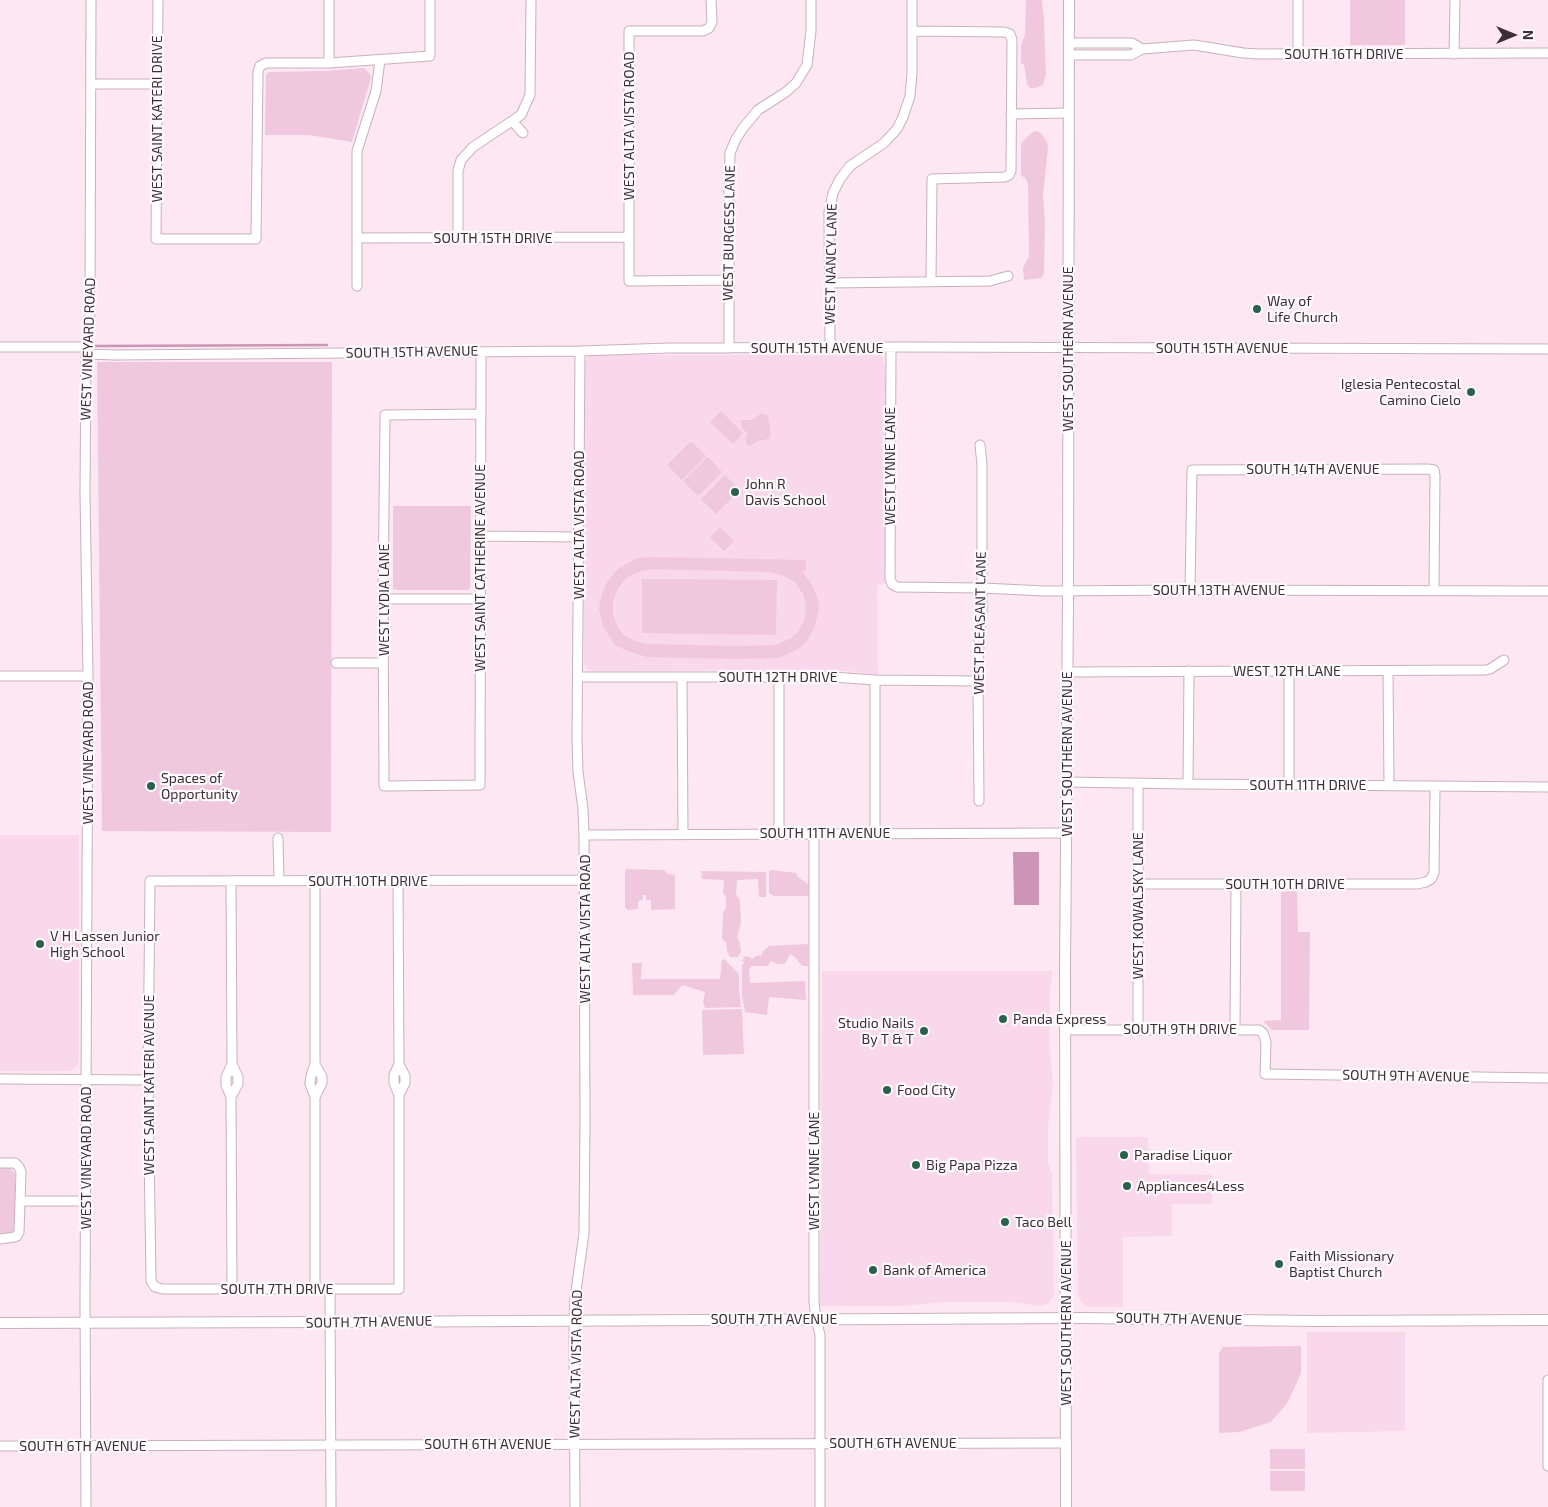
<!DOCTYPE html>
<html>
<head>
<meta charset="utf-8">
<style>
  body { margin:0 }
  #map { position:relative; width:1548px; height:1507px; overflow:hidden; background:#fce7f2; font-family:"Exo 2",sans-serif }
  canvas { display:block }
  .north { position:absolute; left:1488px; top:10px; width:50px; height:50px; -webkit-text-stroke:4px #fef9fc; paint-order:stroke; rotate:90deg; font-size:14px; font-weight:700; line-height:20px; text-align:center; color:#3a3036 }
  .north::after { content:''; display:block; margin:auto; width:18px; height:22px; background:#3a3036; clip-path:polygon(50% 0,100% 100%,50% 72%,0 100%) }
</style>
</head>
<body>
<div id="map">
<canvas width="1548" height="1507"></canvas>
<div class="north">N</div>
</div>
<script>
const context = document.querySelector('canvas').getContext('2d');
context.lineJoin = 'round';
function paint(path, color) { context.fillStyle = color; context.fill(path, 'evenodd'); }
const toPath = rows => new Path2D(rows.map(r => 'M' + r).join(''));
function strokePath(path, color, width, dash) { context.strokeStyle = color; context.lineWidth = width; context.lineCap = dash ? 'butt' : 'round'; context.setLineDash(dash || []); context.stroke(path); }
function drawText(font, color, halo, rows, align = 'center') {
  context.font = font + ' "Exo 2",sans-serif'; context.lineWidth = 4.5; context.setLineDash([]); context.textBaseline = 'middle'; context.strokeStyle = halo; context.fillStyle = color; for (const [text, x, y, turn = 0] of rows) {
    context.save(); context.translate(x, y); context.rotate((+turn || 0) * Math.PI / 180); context.textAlign = isNaN(turn) ? turn : align; if (halo) context.strokeText(text, 0, 0); context.fillText(text, 0, 0); context.restore();
  }
}
paint(toPath([
  [591,355,878,355,882,356,885,366,887,405,885,579,887,584,877,585,878,675,847,671,819,670,595,671,587,669,584,664,585,362,588,357],
  [0,835,79,835,79,1060,78,1065,70,1071,0,1071],
  [822,971,1052,971,1050,995,1049,1039,1053,1083,1048,1128,1048,1163,1052,1175,1054,1295,1048,1304,1039,1306,1012,1302,944,1302,903,1306,820,1306],
  [1076,1137,1148,1137,1149,1174,1212,1175,1212,1204,1172,1204,1172,1236,1123,1237,1123,1307,1089,1307,1084,1305,1080,1301,1078,1295],
  [1307,1332,1405,1332,1405,1431,1307,1433]
]), '#fad8eb');
paint(toPath([
  [1026,0,1042,0,1044,21,1046,74,1043,85,1035,88,1030,88,1027,84,1024,65,1021,63,1021,46,1025,34],
  [1350,0,1405,0,1405,45,1350,45],
  [364,68,370,74,371,78,352,142,309,135,265,135,266,76,267,73,270,72,325,71],
  [1037,131,1041,133,1047,142,1048,148,1043,196,1045,222,1044,274,1041,278,1024,280,1023,268,1029,256,1028,185,1026,179,1021,175,1021,144,1029,135,1033,132],
  [97,362,332,362,331,832,102,831],
  [721,411,743,433,733,444,710,422],
  [762,413,768,416,771,434,769,438,765,440,757,441,752,445,748,446,745,440,748,434,742,428,741,420,751,420],
  [691,441,706,456,682,480,667,465],
  [708,457,722,472,698,496,683,481],
  [725,475,740,490,716,514,701,499],
  [393,506,471,506,470,588,468,590,398,590,393,589],
  [720,527,734,541,724,551,710,537],
  [651,557,806,560,806,571,802,571,811,583,818,599,819,608,815,626,807,641,798,649,779,658,736,659,647,657,627,651,615,645,603,626,599,609,600,600,607,582,619,568,638,558],
  [652,569,771,572,782,575,795,582,804,596,806,609,804,621,797,633,791,638,776,645,736,646,648,644,637,642,624,635,618,627,613,615,613,602,618,588,626,578,641,571],
  [642,579,777,580,776,635,642,633],
  [626,869,664,870,668,874,675,875,675,909,651,910,651,900,646,900,646,895,643,895,643,900,638,901,638,909,627,910,625,907,625,872],
  [772,870,796,873,798,877,809,885,808,896,774,896,769,893,769,871],
  [701,871,766,872,766,897,759,897,758,879,737,880,736,894,740,900,741,922,737,938,740,943,741,951,738,957,730,957,727,951,726,942,722,939,723,913,726,908,726,897,723,893,724,880,702,879],
  [1297,891,1298,932,1310,932,1309,1030,1272,1030,1263,1021,1281,1020,1281,892],
  [808,944,808,966,802,966,795,957,790,954,785,964,777,964,772,961,770,962,768,966,751,966,749,971,750,983,805,981,806,1000,769,997,767,1015,745,1012,742,996,742,966,744,962,742,961,745,956,750,957,752,959,758,955,761,956,763,951,769,946],
  [724,959,739,974,739,989,741,1007,705,1008,703,1002,705,992,682,985,674,995,633,995,632,963,642,963,641,979,720,979,722,960],
  [742,1009,744,1054,703,1055,702,1010],
  [0,1168,10,1168,15,1174,15,1227,14,1230,10,1234,0,1235],
  [1301,1346,1301,1373,1288,1402,1271,1422,1239,1432,1219,1433,1219,1353,1223,1347],
  [1270,1449,1305,1449,1305,1469,1270,1469],
  [1270,1471,1305,1471,1305,1491,1270,1491]
]), '#efc8dd');
paint(toPath([
  [1013,852,1039,852,1039,905,1014,905]
]), '#cd95b5');
strokePath(toPath([
  [96,346,327,345]
]), '#cd95b5', 2.5);
const minor = toPath([
  [158,0,156,239,256,239,258,72,260,66,266,63,329,63,430,56,430,0],
  [329,0,329,63],
  [711,0,712,22,709,28,703,31,629,31,629,281,729,280],
  [912,31,1004,32,1010,34,1012,40,1011,171,1009,175,1005,177,932,179,931,281],
  [1069,43,1132,43,1142,49],
  [1454,54,1455,0],
  [1069,55,1131,55,1142,49,1194,45,1243,53,1258,54,1548,53],
  [1298,55,1298,0],
  [91,84,158,84],
  [1011,114,1068,113],
  [513,122,523,133],
  [358,238,629,237],
  [458,238,458,171,461,160,473,147,521,115,530,95,531,0],
  [830,283,990,281,1008,276],
  [357,286,357,151,376,91,380,60],
  [0,347,87,347],
  [729,348,729,188,730,153,736,139,743,128,758,110,786,92,796,83,807,65,811,31,811,0],
  [830,348,829,212,833,193,840,179,850,166,884,143,897,129,903,117,910,96,912,74,912,0],
  [891,348,890,578,892,584,897,587,982,588,1045,591,1190,590,1548,591],
  [86,354,116,355,580,351,669,348,903,347,1548,349],
  [481,414,385,415,383,599,384,786,480,785,481,352],
  [480,536,579,537],
  [1190,590,1192,470,1428,469,1434,470,1435,476,1434,591],
  [383,599,479,599],
  [336,663,383,663],
  [1388,671,1389,786],
  [1068,672,1486,670,1490,669,1504,660],
  [0,676,88,676],
  [779,676,779,834],
  [578,677,832,677,875,680,978,681],
  [682,677,683,834],
  [875,680,875,833],
  [1067,782,1188,784,1548,787],
  [1188,784,1189,671],
  [1289,785,1289,671],
  [979,801,978,681,979,642,982,611,982,464,980,445],
  [814,833,814,1302,816,1319,820,1335,820,1507],
  [584,835,1066,833],
  [278,838,279,881],
  [231,881,232,1064,226,1077,226,1085,231,1097,232,1289],
  [315,881,315,1064,311,1076,310,1084,315,1097,315,1289],
  [398,881,399,1064,394,1075,394,1083,399,1095,399,1289,163,1289,155,1287,151,1281,148,1080,150,881,585,880],
  [1138,884,1417,884,1426,882,1431,879,1434,873,1435,786],
  [1138,1029,1138,783],
  [1235,1029,1236,885],
  [1065,1030,1259,1030,1263,1033,1266,1042,1265,1074,1548,1078],
  [315,1064,322,1077,322,1083,315,1097],
  [399,1064,405,1076,405,1083,399,1095],
  [0,1079,148,1080],
  [231,1097,238,1084,238,1077,232,1064],
  [0,1163,15,1163,19,1167,21,1172,19,1232,17,1236,14,1237,0,1239],
  [20,1201,86,1201],
  [330,1289,331,1507],
  [1548,1380,1548,1466],
  [0,1446,1066,1443],
  [86,1507,85,1301,88,676,85,493,86,354,90,314,91,0],
  [575,1507,574,1320,575,1298,584,1233,585,1121,584,835,583,809,578,772,577,740,580,351]
]);
const major = toPath([
  [0,1323,330,1322,1084,1318,1315,1321,1548,1320],
  [1066,1507,1065,968,1068,602,1069,0]
]);
strokePath(minor, '#c9b0be', 11);
strokePath(major, '#c9b0be', 12);
strokePath(minor, '#fff', 9);
strokePath(major, '#fff', 10);
for (const [x, y, r, color] of [
  [1257,309,5,"#29624b"],
  [1471,392,5,"#29624b"],
  [735,492,5,"#29624b"],
  [151,786,5,"#29624b"],
  [40,944,5,"#29624b"],
  [1003,1019,5,"#29624b"],
  [924,1031,5,"#29624b"],
  [887,1090,5,"#29624b"],
  [1124,1155,5,"#29624b"],
  [916,1165,5,"#29624b"],
  [1127,1186,5,"#29624b"],
  [1005,1222,5,"#29624b"],
  [1279,1264,5,"#29624b"],
  [873,1270,5,"#29624b"]
]) { const dot = new Path2D(); dot.arc(x, y, r, 0, 2 * Math.PI); context.fillStyle = color; context.fill(dot); strokePath(dot, '#fef9fc', 2); }
drawText('14px', '#3a3036', '#fef9fc', [
  ["SOUTH 16TH DRIVE",1344,54],
  ["WEST SAINT KATERI DRIVE",157,119,-90],
  ["WEST ALTA VISTA ROAD",629,126,-90],
  ["WEST BURGESS LANE",729,233,-89],
  ["SOUTH 15TH DRIVE",493,238],
  ["WEST NANCY LANE",831,264,-89],
  ["SOUTH 15TH AVENUE",817,348],
  ["SOUTH 15TH AVENUE",1222,348],
  ["WEST VINEYARD ROAD",88,349,-88],
  ["WEST SOUTHERN AVENUE",1068,349,-90],
  ["SOUTH 15TH AVENUE",412,352,-1],
  ["WEST LYNNE LANE",890,466,-90],
  ["SOUTH 14TH AVENUE",1313,469],
  ["WEST ALTA VISTA ROAD",579,525,-90],
  ["WEST SAINT CATHERINE AVENUE",480,568,-90],
  ["SOUTH 13TH AVENUE",1219,590],
  ["WEST LYDIA LANE",384,600,-90],
  ["WEST PLEASANT LANE",980,623,-89],
  ["WEST 12TH LANE",1287,671],
  ["SOUTH 12TH DRIVE",778,677],
  ["WEST VINEYARD ROAD",88,753,-90],
  ["WEST SOUTHERN AVENUE",1067,754,-90],
  ["SOUTH 11TH DRIVE",1308,785],
  ["SOUTH 11TH AVENUE",825,833],
  ["SOUTH 10TH DRIVE",368,881],
  ["SOUTH 10TH DRIVE",1285,884],
  ["WEST KOWALSKY LANE",1138,906,-90],
  ["WEST ALTA VISTA ROAD",585,929,-90],
  ["SOUTH 9TH DRIVE",1180,1029],
  ["SOUTH 9TH AVENUE",1406,1076,1],
  ["WEST SAINT KATERI AVENUE",149,1085,-90],
  ["WEST VINEYARD ROAD",86,1158,-90],
  ["WEST LYNNE LANE",814,1171,-90],
  ["SOUTH 7TH DRIVE",277,1289],
  ["SOUTH 7TH AVENUE",774,1319],
  ["SOUTH 7TH AVENUE",1179,1319,1],
  ["SOUTH 7TH AVENUE",369,1322,-1],
  ["WEST SOUTHERN AVENUE",1066,1323,-90],
  ["WEST ALTA VISTA ROAD",576,1364,-89],
  ["SOUTH 6TH AVENUE",893,1443],
  ["SOUTH 6TH AVENUE",488,1444],
  ["SOUTH 6TH AVENUE",83,1446]
]);
drawText('14px', '#3a3036', '#fef9fc', [
  ["Way of",1267,301],
  ["Life Church",1267,317],
  ["Iglesia Pentecostal",1461,384,"right"],
  ["Camino Cielo",1461,400,"right"],
  ["John R",745,484],
  ["Davis School",745,500],
  ["Spaces of",161,778],
  ["Opportunity",161,794],
  ["V H Lassen Junior",50,936],
  ["High School",50,952],
  ["Panda Express",1013,1019],
  ["Studio Nails",914,1023,"right"],
  ["By T & T",914,1039,"right"],
  ["Food City",897,1090],
  ["Paradise Liquor",1134,1155],
  ["Big Papa Pizza",926,1165],
  ["Appliances4Less",1137,1186],
  ["Taco Bell",1015,1222],
  ["Faith Missionary",1289,1256],
  ["Baptist Church",1289,1272],
  ["Bank of America",883,1270]
], 'left');
</script>
</body>
</html>
